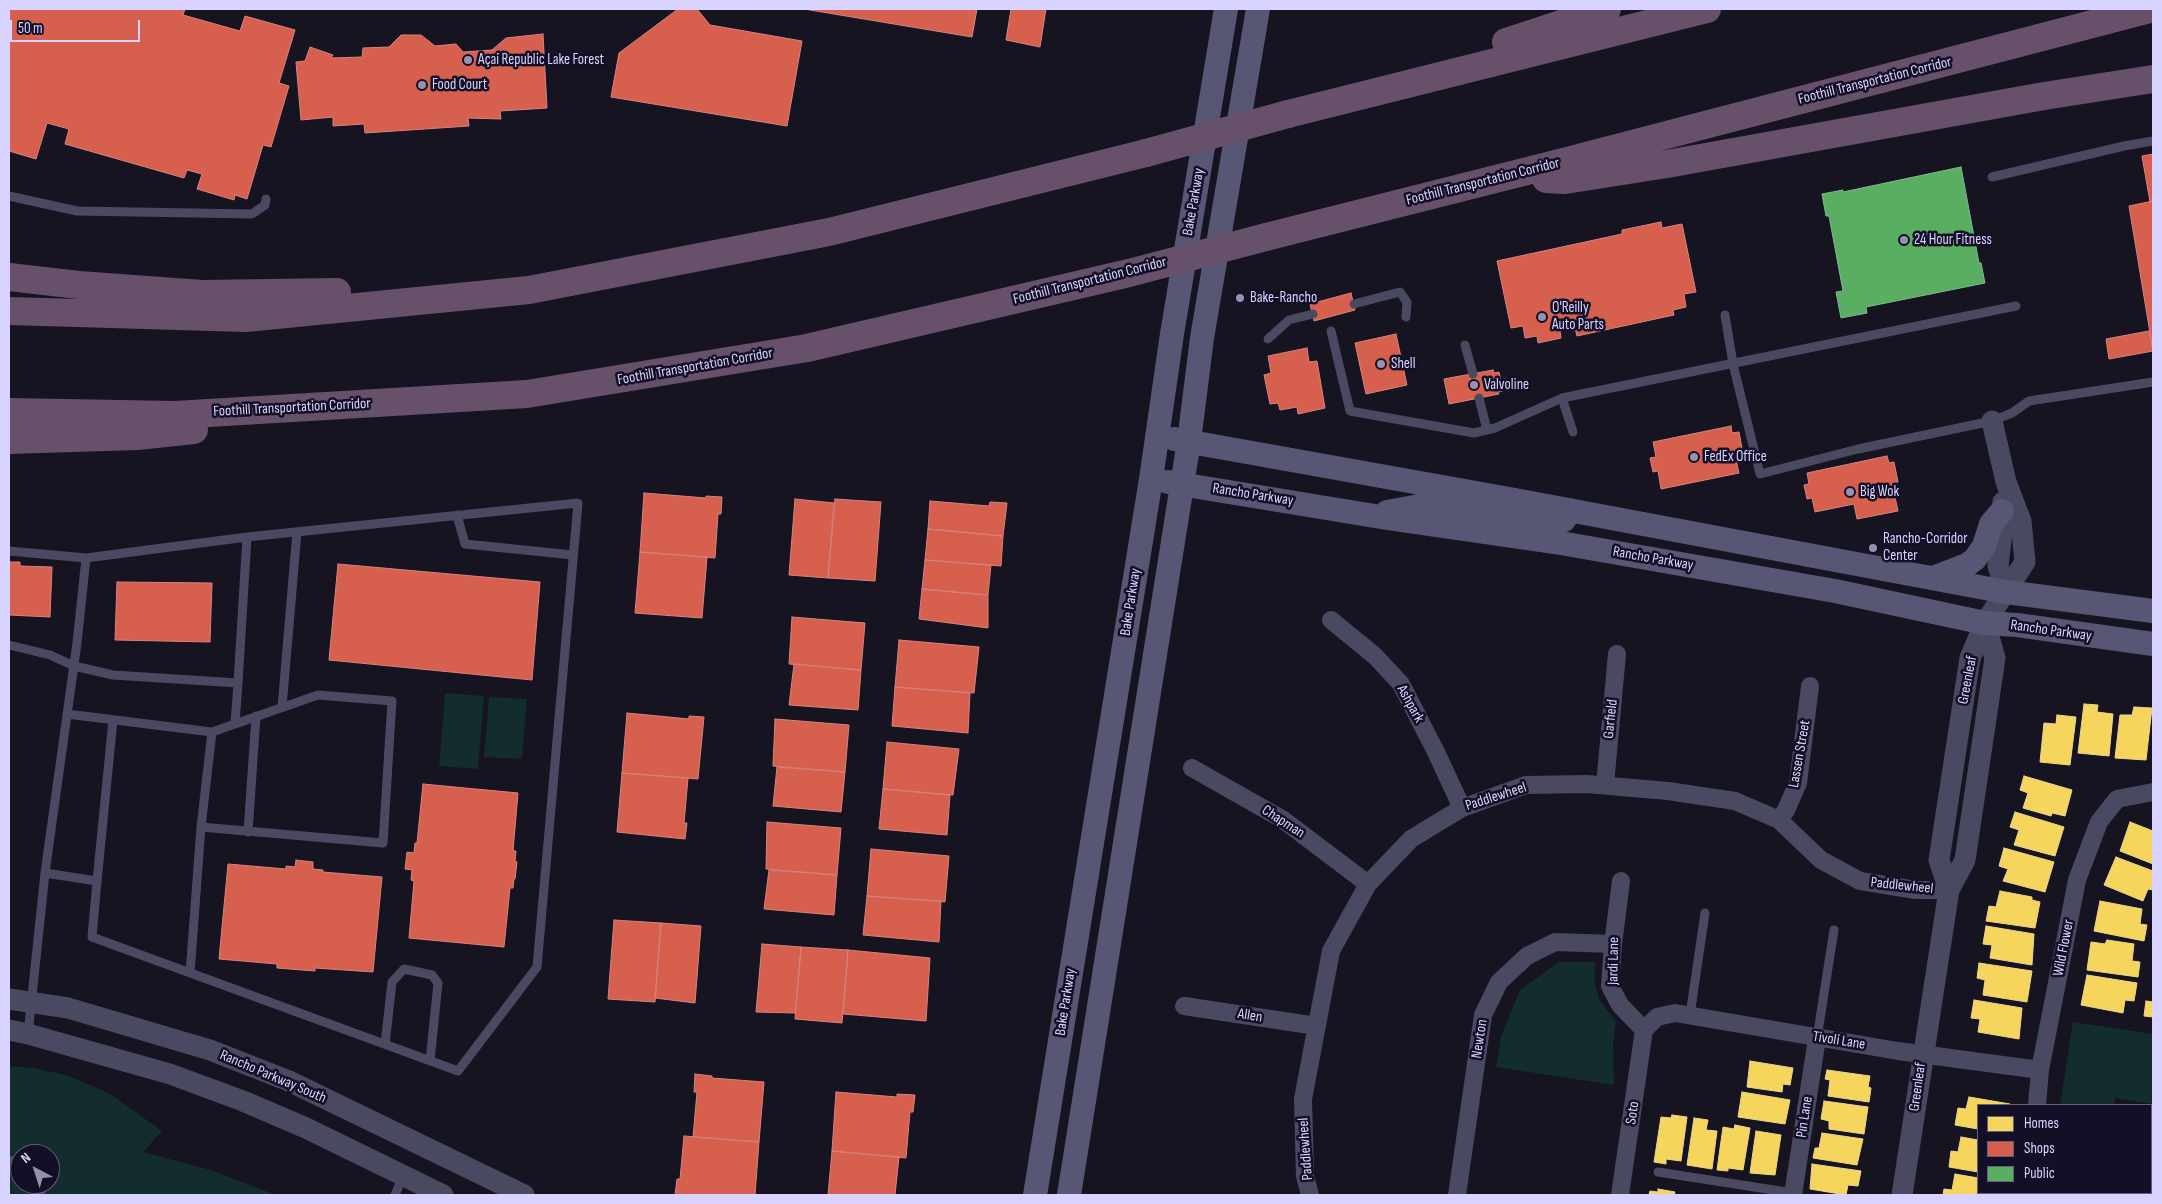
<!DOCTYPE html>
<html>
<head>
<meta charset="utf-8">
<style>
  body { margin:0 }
  #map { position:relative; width:2162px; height:1204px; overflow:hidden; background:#161421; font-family:"Sofia Sans Condensed",sans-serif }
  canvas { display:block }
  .frame { position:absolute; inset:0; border:10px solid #d9d4ff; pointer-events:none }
  .legend { position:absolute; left:1977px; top:1104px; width:175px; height:90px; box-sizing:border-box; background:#130f26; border:1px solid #625e7d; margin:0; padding:6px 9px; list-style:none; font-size:15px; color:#d9d4ff }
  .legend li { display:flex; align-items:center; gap:10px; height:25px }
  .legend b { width:25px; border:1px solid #625e7d }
  .north { position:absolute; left:10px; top:1144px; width:50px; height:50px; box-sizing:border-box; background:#130f26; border:1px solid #625e7d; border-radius:50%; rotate:320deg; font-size:14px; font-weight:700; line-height:20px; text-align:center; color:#d9d4ff }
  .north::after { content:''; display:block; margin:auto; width:18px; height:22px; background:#9591b1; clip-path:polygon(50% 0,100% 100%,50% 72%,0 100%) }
  .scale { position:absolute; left:10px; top:20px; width:130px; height:22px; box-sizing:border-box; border:2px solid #d9d4ff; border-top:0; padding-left:6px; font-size:15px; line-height:18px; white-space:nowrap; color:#d9d4ff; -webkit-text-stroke:4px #130f26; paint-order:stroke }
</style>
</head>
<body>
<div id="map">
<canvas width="2162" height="1204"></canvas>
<div class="frame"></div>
<ul class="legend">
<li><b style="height:14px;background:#f6d55c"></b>Homes</li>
<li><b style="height:14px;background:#d6604d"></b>Shops</li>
<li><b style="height:14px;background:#5aae61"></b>Public</li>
</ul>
<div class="north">N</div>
<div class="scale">50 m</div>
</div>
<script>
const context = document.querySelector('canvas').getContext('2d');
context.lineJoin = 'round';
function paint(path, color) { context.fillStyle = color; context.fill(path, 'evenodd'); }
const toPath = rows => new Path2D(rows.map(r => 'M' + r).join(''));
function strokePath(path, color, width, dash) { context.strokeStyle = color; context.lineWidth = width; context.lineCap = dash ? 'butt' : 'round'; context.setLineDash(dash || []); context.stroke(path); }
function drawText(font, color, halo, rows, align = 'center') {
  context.font = font + ' "Sofia Sans Condensed",sans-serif'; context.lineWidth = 5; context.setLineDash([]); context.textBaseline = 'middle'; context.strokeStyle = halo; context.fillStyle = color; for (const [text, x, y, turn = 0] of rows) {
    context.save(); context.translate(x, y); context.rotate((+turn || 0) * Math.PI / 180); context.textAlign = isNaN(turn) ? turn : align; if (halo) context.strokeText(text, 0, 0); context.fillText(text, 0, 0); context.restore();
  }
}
paint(toPath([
  [445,693,484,696,478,769,439,766],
  [489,697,527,699,522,759,484,757],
  [1559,962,1595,962,1594,979,1599,999,1616,1022,1613,1043,1614,1085,1496,1067,1501,1036,1520,990],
  [2073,1022,2153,1034,2153,1104,2115,1098,2114,1105,2060,1105],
  [9,1066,33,1068,66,1075,109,1093,162,1131,143,1152,211,1170,276,1195,9,1195],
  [20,1154,50,1154,50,1184,20,1184]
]), '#132c2d');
const homes = toPath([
  [2084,704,2098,705,2097,712,2113,714,2109,756,2078,753,2084,704],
  [2134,707,2152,708,2146,760,2115,758,2120,715,2132,715,2134,707],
  [2057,715,2076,717,2070,765,2040,762,2044,723,2056,724,2057,715],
  [2024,776,2072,790,2065,816,2052,813,2051,816,2023,808,2028,793,2020,790,2024,776],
  [2015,812,2064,827,2055,856,2014,845,2019,830,2010,827,2015,812],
  [2130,822,2153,831,2153,864,2120,851,2130,822],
  [2004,848,2054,862,2045,892,2003,881,2008,869,1999,866,2004,848],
  [2116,857,2153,871,2153,890,2148,889,2143,901,2104,885,2116,857],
  [2000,891,2032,897,2032,900,2040,902,2035,928,1986,921,1989,906,1996,907,2000,891],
  [2100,901,2142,909,2140,924,2147,925,2144,941,2094,931,2100,901],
  [1986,926,2034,934,2032,965,1990,958,1992,945,1983,944,1986,926],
  [2107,940,2134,944,2132,961,2140,962,2138,977,2087,970,2091,942,2105,944,2107,940],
  [1979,963,2032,971,2027,1002,1983,995,1985,980,1977,978,1979,963],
  [2087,975,2137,983,2134,1001,2125,1000,2123,1013,2081,1005,2087,975],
  [1974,1000,2022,1008,2019,1039,1978,1032,1980,1019,1971,1018,1974,1000],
  [2146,1001,2153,1002,2153,1017,2144,1016,2146,1001],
  [1750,1061,1793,1068,1790,1085,1783,1084,1782,1092,1747,1087,1750,1061],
  [1827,1070,1870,1076,1868,1087,1871,1088,1869,1102,1828,1096,1830,1080,1825,1079,1827,1070],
  [1742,1092,1790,1100,1785,1124,1738,1117,1742,1092],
  [1969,1097,2010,1104,2009,1105,1978,1105,1978,1129,1955,1125,1958,1108,1966,1109,1969,1097],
  [1824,1101,1868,1107,1864,1134,1829,1129,1829,1121,1821,1119,1824,1101],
  [1672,1115,1687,1117,1681,1161,1666,1159,1666,1164,1654,1162,1661,1117,1671,1118,1672,1115],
  [1694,1118,1708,1120,1706,1130,1717,1131,1712,1169,1687,1165,1694,1118],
  [2151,1119,2153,1120,2153,1151,2151,1150,2151,1119],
  [1735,1125,1750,1128,1743,1170,1728,1168,1728,1171,1717,1170,1723,1127,1734,1129,1735,1125],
  [1756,1131,1781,1135,1775,1175,1750,1173,1756,1131],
  [1822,1133,1863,1139,1857,1165,1813,1158,1815,1148,1819,1148,1822,1133],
  [1961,1137,1978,1140,1978,1172,1949,1167,1951,1151,1958,1152,1961,1137],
  [2151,1157,2153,1158,2153,1188,2151,1188,2151,1157],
  [1812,1164,1861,1171,1858,1186,1848,1185,1846,1195,1810,1189,1812,1164],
  [1955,1174,1978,1178,1978,1193,1997,1193,1997,1195,1943,1195,1944,1189,1952,1190,1955,1174],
  [1658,1189,1675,1192,1674,1195,1649,1195,1650,1191,1658,1192,1658,1189]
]);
paint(homes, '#f6d55c');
strokePath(homes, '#edd58d', 1);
const shops = toPath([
  [9,9,185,9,183,15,240,31,245,16,295,30,279,83,289,86,271,147,263,145,247,199,235,195,234,200,197,189,202,174,187,170,184,178,65,144,69,129,47,123,36,159,9,151,9,9],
  [678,9,697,9,710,25,802,41,787,126,611,97,619,53,678,9],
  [804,9,977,9,972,37,804,9],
  [1011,9,1046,9,1040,47,1006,40,1011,9],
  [543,34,547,108,500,111,501,119,468,118,469,126,365,133,364,124,333,126,333,117,301,120,296,62,305,61,310,47,333,55,331,58,362,57,363,48,389,47,401,35,421,35,435,46,456,44,463,52,492,50,506,38,543,34],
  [2153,154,2153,201,2150,202,2142,156,2153,154],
  [2153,201,2153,351,2129,206,2153,201],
  [1661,222,1662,228,1682,224,1696,292,1684,294,1686,307,1673,310,1674,315,1577,336,1575,328,1560,331,1561,338,1538,343,1537,336,1525,338,1523,326,1511,328,1497,261,1622,234,1622,230,1661,222],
  [1351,293,1355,310,1314,321,1310,304,1351,293],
  [2149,331,2153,351,2109,359,2106,339,2149,331],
  [1396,334,1407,385,1366,394,1355,343,1396,334],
  [1307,348,1309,362,1317,361,1325,408,1298,414,1297,407,1280,410,1278,403,1270,404,1264,375,1271,373,1268,356,1307,348],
  [1493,370,1494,373,1499,372,1503,391,1498,392,1499,394,1449,404,1444,379,1493,370],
  [1731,426,1732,433,1739,432,1743,454,1735,455,1739,473,1661,489,1658,471,1653,472,1650,458,1656,457,1653,442,1731,426],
  [1887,456,1889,463,1894,462,1898,482,1892,483,1898,511,1857,519,1854,504,1815,512,1812,498,1807,499,1804,485,1809,484,1807,473,1887,456],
  [644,493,706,498,706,496,722,497,721,514,718,514,715,558,640,552,644,493],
  [795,499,834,503,828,578,789,575,795,499],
  [835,499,881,502,875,581,828,578,835,499],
  [930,501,989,506,990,502,1007,503,1003,536,928,529,930,501],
  [928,529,1003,536,1001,566,925,560,928,529],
  [640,552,707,557,702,618,635,613,640,552],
  [925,560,991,565,988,595,922,589,925,560],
  [9,562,20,562,20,566,52,567,50,617,9,615,9,562],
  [338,564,540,582,532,680,329,660,338,564],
  [117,582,212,583,210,642,115,640,117,582],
  [922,589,988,595,988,628,919,619,922,589],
  [792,617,865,623,861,670,789,664,792,617],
  [899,640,979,647,974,693,895,687,899,640],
  [794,664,861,670,858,710,789,705,794,664],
  [895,687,970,693,968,733,892,726,895,687],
  [627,713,689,719,689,716,704,717,698,779,622,773,627,713],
  [775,719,849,725,845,772,773,766,775,719],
  [887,742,959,749,953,795,883,789,887,742],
  [777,767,845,772,841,812,773,806,777,767],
  [622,773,688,778,684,823,687,823,685,839,617,832,622,773],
  [423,784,518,793,513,851,516,851,515,861,517,862,515,879,514,879,513,888,510,888,504,947,409,938,414,881,411,880,412,870,405,869,407,852,414,853,415,843,417,843,423,784],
  [883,789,950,795,947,835,879,829,883,789],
  [767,822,841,828,837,875,766,869,767,822],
  [871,849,949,856,945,902,867,896,871,849],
  [296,860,313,862,313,869,323,870,323,872,382,877,373,972,315,968,315,971,277,968,277,964,219,959,228,864,286,869,286,866,295,867,296,860],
  [769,870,837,875,834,915,764,909,769,870],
  [867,896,941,901,939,942,863,935,867,896],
  [614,920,661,923,655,1002,608,999,614,920],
  [661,923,701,926,695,1003,655,998,661,923],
  [762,944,801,947,795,1013,756,1012,762,944],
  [801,947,848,950,842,1023,795,1019,801,947],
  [848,950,930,958,926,1021,843,1014,848,950],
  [695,1074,712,1076,712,1078,764,1082,759,1142,693,1137,697,1092,694,1092,695,1074],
  [836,1092,897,1097,897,1094,915,1095,913,1112,910,1112,906,1158,832,1151,836,1092],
  [684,1136,759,1142,755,1195,675,1195,677,1179,680,1179,684,1136],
  [832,1151,899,1157,895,1195,828,1195,832,1151]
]);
paint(shops, '#d6604d');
strokePath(shops, '#d78382', 1);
const public = toPath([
  [1961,167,1979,263,1981,263,1985,283,1866,307,1867,313,1841,318,1836,292,1843,291,1829,216,1826,216,1822,194,1843,190,1843,192,1961,167]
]);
paint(public, '#5aae61');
strokePath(public, '#80b990', 1);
strokePath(toPath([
  [1992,177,2124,146,2153,141],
  [9,196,77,211,252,214,265,205,266,199],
  [1354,304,1400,292,1407,302,1406,317],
  [1725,315,1733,364,1760,474,1858,449,1992,421,2012,413,2029,401,2153,382],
  [1331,331,1350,411,1474,433,1495,428,1562,398],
  [1268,339,1289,320,1313,314],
  [1465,345,1473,374],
  [1479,398,1487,430],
  [1573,432,1562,398,2016,306],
  [457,515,465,544,573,555],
  [9,551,86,558,247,537,578,503,537,967,458,1071,92,937,97,881,45,873],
  [9,645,50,655,74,666,113,675,238,683,247,537],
  [282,707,297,532],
  [67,714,212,732,318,695,392,701,383,843,201,827,190,973],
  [235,724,238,683],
  [201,827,212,732],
  [248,832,256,716],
  [97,881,113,720],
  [1690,1015,1705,913],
  [28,1034,45,873,77,643,86,558],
  [1817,1038,1834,930],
  [385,1044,392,982,404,969,432,975,438,983,430,1061],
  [9,1160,20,1164],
  [1658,1172,1793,1193],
  [38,1184,41,1195],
  [395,1195,403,1176]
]), '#4a4962', 9);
strokePath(toPath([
  [1331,620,1375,656,1401,684,1436,752,1462,808],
  [1192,768,1282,819,1368,884],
  [1605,785,1617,654],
  [1779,820,1786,810,1798,783,1810,686],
  [1621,881,1613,944,1610,986,1620,1005,1644,1030],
  [1184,1006,1317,1026],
  [1644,1030,1657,1017,1675,1013,1898,1051,2040,1070],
  [2037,1105,2040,1070,2077,880,2099,822,2117,799,2153,792],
  [1310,1195,1305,1176,1303,1099,1331,951,1368,884,1411,839,1462,808,1526,785,1587,784,1668,791,1735,801,1779,820,1821,860,1860,881,1916,890,1949,890],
  [1457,1195,1483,1015,1499,982,1527,956,1555,942,1613,944],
  [1620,1195,1644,1030],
  [1793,1195,1817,1038],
  [2028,1195,2028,1193]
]), '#4a4962', 18);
strokePath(toPath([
  [2003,502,2001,516,2002,532,1998,566,2006,592],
  [1949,890,1939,860,1970,658,1985,623,2025,562,2021,521,2006,482,1992,421],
  [9,999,68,1008,210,1050,289,1081,524,1195],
  [9,1030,28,1034,170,1074,243,1101,306,1128,443,1195],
  [1902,1195,1949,890,1965,860,1995,658,1985,623]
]), '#4a4962', 21);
strokePath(toPath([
  [1174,439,1515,500,2006,592,2153,611],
  [1168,482,1387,518,1555,542,1835,591,1985,623,2017,625,2153,644],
  [1387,512,1430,504,1544,522,1564,520,1570,510],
  [1933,578,1967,565,1975,559,1984,546,1991,524,2002,511],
  [1035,1195,1151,479,1172,334,1226,9],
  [1069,1195,1189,441,1202,338,1258,9]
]), '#575674', 24);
strokePath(toPath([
  [1506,42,1607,9],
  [1288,114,1707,9],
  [1546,179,1565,180,1667,164,2044,96,2153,79],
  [1266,237,1563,162,2150,9],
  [9,277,79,285,202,294,337,292],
  [9,311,246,318,529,290,829,232,1146,153],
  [9,412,175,415,527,394,807,348,1129,273],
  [9,440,137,436,194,430]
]), '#67516a', 28);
strokePath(toPath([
  [1146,153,1288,114],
  [1129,273,1266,237]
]), '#67516a', 28);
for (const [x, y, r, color] of [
  [468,60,5,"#9591b1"],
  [422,85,5,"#9591b1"],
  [1904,240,5,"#9591b1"],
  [1240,298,5,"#9591b1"],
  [1542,317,5,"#9591b1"],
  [1381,364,5,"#9591b1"],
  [1474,385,5,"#9591b1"],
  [1694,457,5,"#9591b1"],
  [1850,492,5,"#9591b1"],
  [1873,548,5,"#9591b1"]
]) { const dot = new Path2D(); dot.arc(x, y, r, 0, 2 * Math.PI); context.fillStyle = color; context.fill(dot); strokePath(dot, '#130f26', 2); }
drawText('15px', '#d9d4ff', '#130f26', [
  ["Açaí Republic Lake Forest",478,60],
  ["Food Court",432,85],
  ["24 Hour Fitness",1914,240],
  ["Bake-Rancho",1250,298],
  ["O'Reilly",1552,308],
  ["Auto Parts",1552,325],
  ["Shell",1391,364],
  ["Valvoline",1484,385],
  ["FedEx Office",1704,457],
  ["Big Wok",1860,492],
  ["Rancho-Corridor",1883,539],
  ["Center",1883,556]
], 'left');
drawText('15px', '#d9d4ff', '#130f26', [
  ["Foothill Transportation Corridor",1875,81,-14],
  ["Foothill Transportation Corridor",1483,182,-14],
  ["Bake Parkway",1194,202,-80],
  ["Foothill Transportation Corridor",1090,281,-14],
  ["Foothill Transportation Corridor",695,367,-10],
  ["Foothill Transportation Corridor",292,408,-3],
  ["Rancho Parkway",1253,495,9],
  ["Rancho Parkway",1653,559,10],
  ["Bake Parkway",1131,602,-81],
  ["Rancho Parkway",2051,631,8],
  ["Greenleaf",1968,680,-79],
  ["Ashpark",1410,704,61],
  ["Garfield",1611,719,-84],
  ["Lassen Street",1800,754,-80],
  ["Paddlewheel",1496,797,-18],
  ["Chapman",1283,822,33],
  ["Paddlewheel",1902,886,6],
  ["Wild Flower",2064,948,-79],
  ["Jardi Lane",1614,961,-89],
  ["Bake Parkway",1066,1002,-81],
  ["Allen",1250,1016,9],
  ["Newton",1480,1039,-81],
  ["Tivoli Lane",1839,1041,9],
  ["Rancho Parkway South",273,1077,23],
  ["Greenleaf",1918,1087,-82],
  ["Soto",1633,1113,-81],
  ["Pin Lane",1805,1117,-81],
  ["Paddlewheel",1306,1149,-94]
]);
</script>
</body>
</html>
